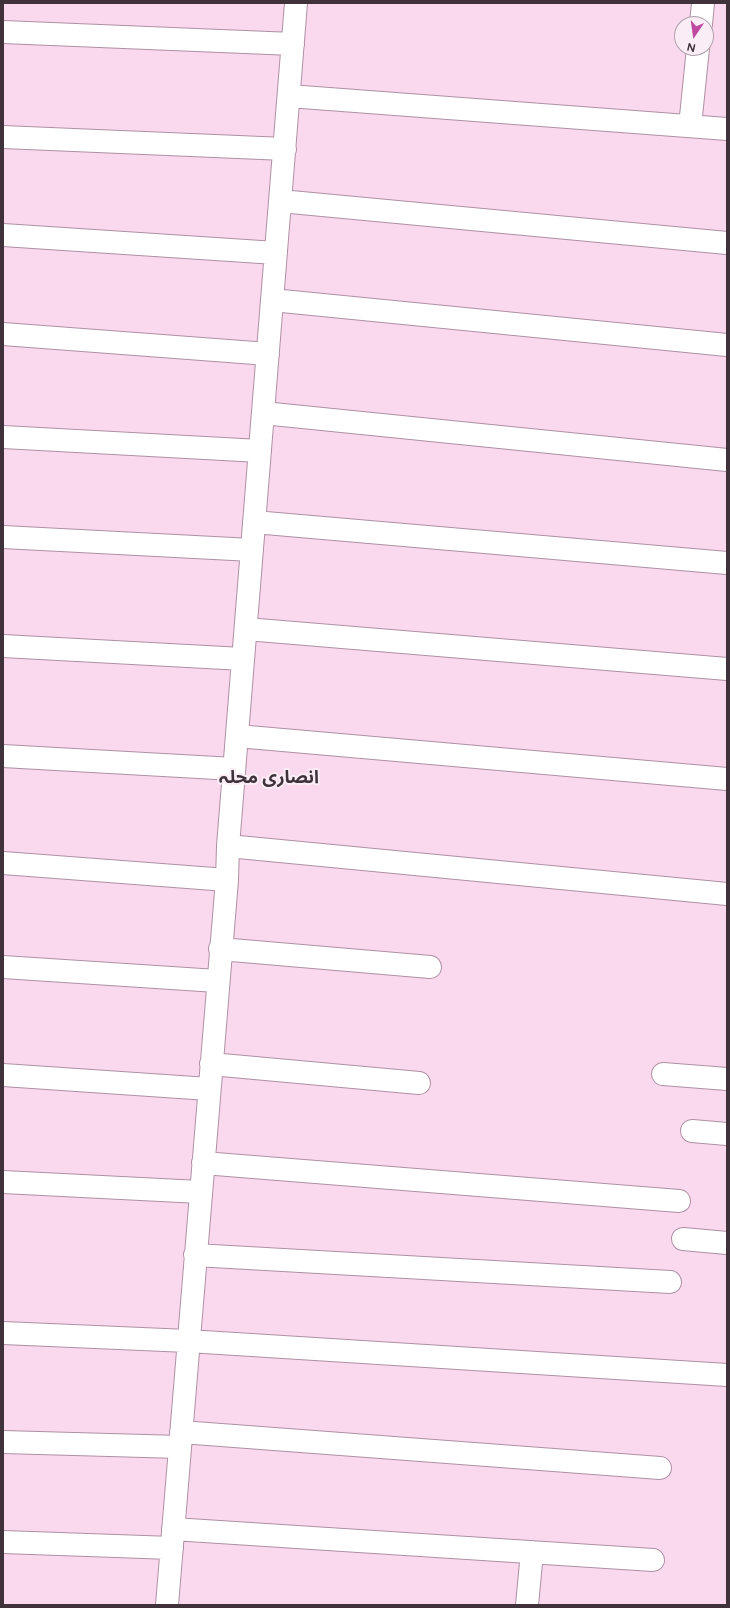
<!DOCTYPE html>
<html>
<head>
<meta charset="utf-8">
<style>
  body { margin:0 }
  #map { position:relative; width:730px; height:1608px; overflow:hidden; background:#fad9ef; font-family:Figtree,sans-serif }
  canvas { display:block }
  .frame { position:absolute; inset:0; border:4px solid #3f323b; pointer-events:none }
  .north { position:absolute; left:674px; top:16px; width:40px; height:40px; box-sizing:border-box; background:#fbedf6; border:1px solid #b0a2ab; border-radius:50%; rotate:193deg; font-size:11px; font-weight:700; line-height:16px; text-align:center; color:#3f323b }
  .north::after { content:''; display:block; margin:auto; width:14px; height:18px; background:#bf49a1; clip-path:polygon(50% 0,100% 100%,50% 72%,0 100%) }
</style>
</head>
<body>
<div id="map">
<canvas width="730" height="1608"></canvas>
<div class="frame"></div>
<div class="north">N</div>
</div>
<script>
const context = document.querySelector('canvas').getContext('2d');
context.lineJoin = 'round';
const toPath = rows => new Path2D(rows.map(r => 'M' + r).join(''));
function strokePath(path, color, width, dash) { context.strokeStyle = color; context.lineWidth = width; context.lineCap = dash ? 'butt' : 'round'; context.setLineDash(dash || []); context.stroke(path); }
function drawText(font, color, halo, rows, align = 'center') {
  context.font = font + ' Figtree,"Noto Sans Arabic",sans-serif'; context.lineWidth = 4; context.setLineDash([]); context.textBaseline = 'middle'; context.strokeStyle = halo; context.fillStyle = color; for (const [text, x, y, turn = 0] of rows) {
    context.save(); context.translate(x, y); context.rotate((+turn || 0) * Math.PI / 180); context.textAlign = isNaN(turn) ? turn : align; if (halo) context.strokeText(text, 0, 0); context.fillText(text, 0, 0); context.restore();
  }
}
const minor = toPath([
  [701,24,703,3],
  [3,32,293,44],
  [289,96,727,129],
  [690,126,698,48],
  [3,137,285,149],
  [280,201,727,243],
  [3,235,276,253],
  [272,300,727,345],
  [3,334,268,354],
  [263,413,727,460],
  [3,437,260,451],
  [254,522,727,563],
  [3,537,252,550],
  [246,629,727,669],
  [3,646,243,659],
  [237,736,727,779],
  [3,756,234,769],
  [228,846,727,894],
  [3,863,227,880],
  [220,949,430,967],
  [3,967,217,981],
  [211,1064,419,1083],
  [663,1074,727,1079],
  [3,1075,209,1089],
  [692,1131,727,1134],
  [203,1163,679,1201],
  [3,1182,200,1192],
  [683,1239,727,1243],
  [195,1255,670,1282],
  [3,1333,188,1341,727,1375],
  [181,1432,660,1468],
  [3,1442,180,1447],
  [173,1529,653,1560],
  [3,1542,172,1548],
  [167,1605,227,880,228,846,296,3],
  [527,1605,532,1552]
]);
strokePath(minor, '#ae90a4', 24);
strokePath(minor, '#fff', 22);
drawText('bold 18px', '#3f323b', '#fbedf6', [
  ["انصاری محلہ",269,778]
]);
</script>
</body>
</html>
